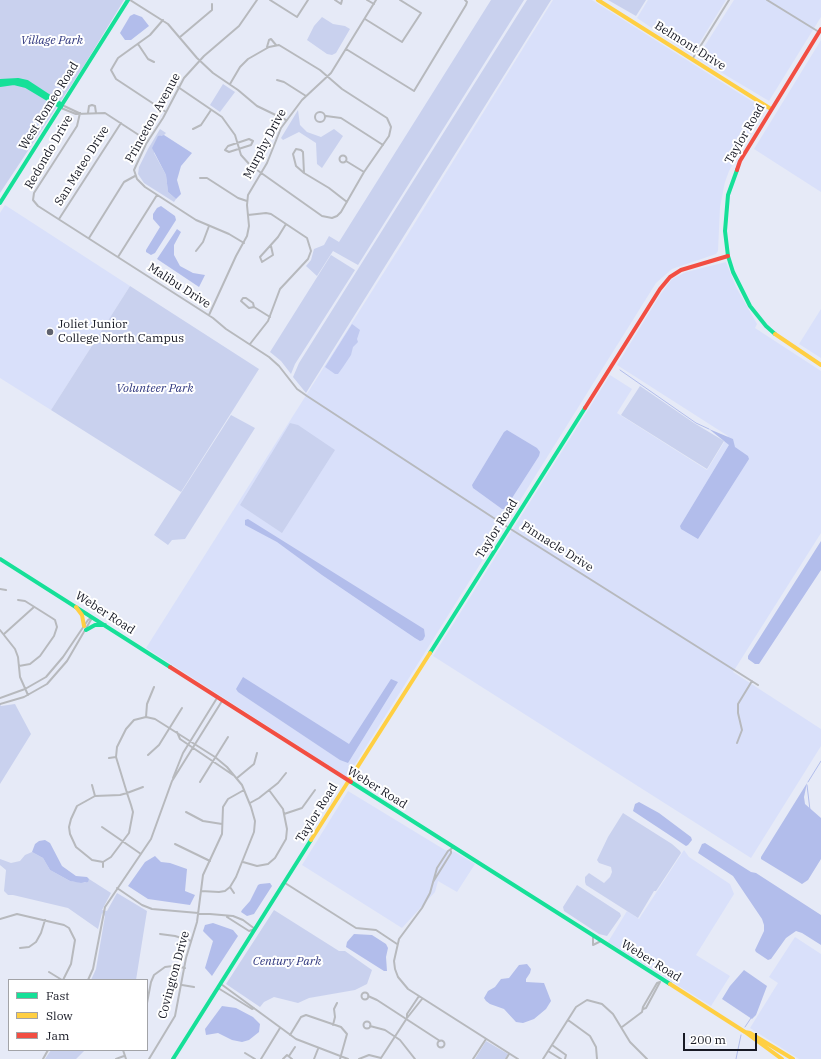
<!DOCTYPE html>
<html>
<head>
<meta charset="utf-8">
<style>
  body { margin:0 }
  #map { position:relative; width:821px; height:1059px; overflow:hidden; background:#e6eaf7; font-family:"IBM Plex Serif",serif }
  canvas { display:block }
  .legend { position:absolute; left:8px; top:979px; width:140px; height:72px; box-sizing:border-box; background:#fff; border:1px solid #a2a3a7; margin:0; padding:5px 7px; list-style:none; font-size:12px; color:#171924 }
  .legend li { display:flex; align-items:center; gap:8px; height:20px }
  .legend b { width:20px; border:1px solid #a2a3a7 }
  .scale { position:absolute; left:683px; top:1033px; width:74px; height:18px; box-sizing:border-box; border:2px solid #171924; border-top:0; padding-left:5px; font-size:12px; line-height:14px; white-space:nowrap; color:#171924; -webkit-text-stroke:3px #fff; paint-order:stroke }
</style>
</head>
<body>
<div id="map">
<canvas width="821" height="1059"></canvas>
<ul class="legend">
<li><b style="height:5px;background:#16e098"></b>Fast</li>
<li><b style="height:5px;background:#ffcf43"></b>Slow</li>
<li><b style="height:5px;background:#f24e42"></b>Jam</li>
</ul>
<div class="scale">200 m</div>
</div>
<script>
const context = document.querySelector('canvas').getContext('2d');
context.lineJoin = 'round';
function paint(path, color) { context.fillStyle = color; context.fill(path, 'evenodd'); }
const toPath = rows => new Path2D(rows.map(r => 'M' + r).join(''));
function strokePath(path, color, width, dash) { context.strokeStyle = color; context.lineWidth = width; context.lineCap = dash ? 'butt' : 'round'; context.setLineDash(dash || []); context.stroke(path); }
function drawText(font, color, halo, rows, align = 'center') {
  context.font = font + ' "IBM Plex Serif",serif'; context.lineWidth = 4; context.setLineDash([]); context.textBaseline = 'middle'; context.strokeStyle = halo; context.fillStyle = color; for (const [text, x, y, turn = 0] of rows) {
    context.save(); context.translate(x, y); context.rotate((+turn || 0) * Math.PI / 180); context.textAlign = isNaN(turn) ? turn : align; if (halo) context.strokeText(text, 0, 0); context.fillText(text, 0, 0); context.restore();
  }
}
paint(toPath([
  [553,0,592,0,761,107,763,111,729,171,725,182,720,207,718,251,716,254,672,269,656,283,347,777,146,648,400,247],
  [648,0,726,0,692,55,637,18],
  [734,0,821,0,821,17,769,101,697,58],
  [821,40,821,192,754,149],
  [5,205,130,286,51,410,0,378,0,213],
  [726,262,736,287,757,324,755,328,821,371,821,533,733,672,821,729,821,746,751,858,433,656,610,375,632,389,617,413,707,470,728,436,617,365,660,295,672,279,686,272],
  [821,309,821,358,799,344],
  [348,791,445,850,455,852,475,864,457,892,438,881,435,892,402,928,302,865],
  [684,850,689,857,730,884,734,894,696,955,730,976,711,1006,608,942,627,911,639,919],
  [795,937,821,954,821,1059,799,1059,750,1028,778,983,769,977]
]), '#d9e0fa');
paint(toPath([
  [0,0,124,0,82,69,0,193],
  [491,0,524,0,358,265,333,251,317,276,306,266,311,260,314,249,324,245,329,236,339,242],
  [527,0,551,0,306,393,293,377,299,363],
  [608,0,646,0,636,16],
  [322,17,333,24,345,26,350,29,336,53,332,55,327,54,307,40,314,26],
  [223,84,235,92,220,112,210,105],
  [298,110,300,125,307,132,321,137,334,129,343,136,322,168,317,164,316,143,299,132,283,140,281,138],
  [160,129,166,133,164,135,161,135,154,153,166,175,168,192,176,199,174,202,144,183,138,174,139,167,148,149],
  [331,255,355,270,295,364,291,374,281,361,270,352],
  [130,286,259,369,181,492,51,410],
  [640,386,694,423,724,441,707,469,621,415],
  [231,415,255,428,185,539,172,540,168,545,154,535],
  [290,423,298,425,335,450,282,533,240,505],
  [0,704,1,706,15,704,31,734,0,784],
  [623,813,672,844,680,851,681,853,656,891,654,891,638,918,586,885,585,882,585,877,589,873,604,883,610,877,612,872,611,867,599,863,597,860,608,837],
  [32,852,43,858,50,870,70,881,85,883,89,879,111,893,102,910,107,911,117,893,147,911,136,980,91,980,96,969,105,916,102,913,98,929,68,908,13,895,8,895,4,891,6,870,0,865,0,859,11,863,20,861,25,855],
  [577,885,620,913,621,916,607,936,599,934,564,911,563,907],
  [274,910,339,951,345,951,372,970,367,984,355,990,309,998,298,1003,274,997,264,1002,260,1007,226,984],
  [486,1041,508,1054,505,1059,475,1059],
  [51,1050,85,1050,76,1059,45,1059]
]), '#c9d1ee');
paint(toPath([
  [352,324,360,330,357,339,358,342,353,347,351,355,343,367,338,374,335,374,325,367]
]), '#c0c9f0');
paint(toPath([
  [134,14,142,17,149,26,131,40,125,40,120,33,130,16],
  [164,135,192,153,181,166,177,180,181,194,176,199,168,192,166,175,152,148,158,136],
  [161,206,175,216,176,220,155,253,151,255,146,252,146,250,160,227,153,219,153,214,157,208],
  [177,229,181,232,174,245,174,255,180,266,193,273,205,275,199,287,157,259],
  [709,429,733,439,735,447,748,456,749,459,698,539,681,529,680,526,729,445],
  [507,430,537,448,540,452,539,456,505,509,502,509,473,488,472,485,504,432],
  [248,519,424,629,425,636,423,640,420,641,415,638,322,575,277,542,245,525,245,520],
  [821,541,821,570,759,664,755,664,748,659,748,656],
  [243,677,349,744,391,679,398,682,348,763,340,760,238,692,236,689],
  [807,783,804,797,805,804,821,818,821,859,808,880,802,884,761,859,761,857],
  [639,802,659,813,691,837,692,840,688,845,686,846,633,811,635,804],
  [45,840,50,843,62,866,76,876,87,877,89,879,88,882,81,883,70,881,50,870,43,858,32,852,35,844,39,841],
  [705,843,751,872,756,873,821,915,821,945,802,933,796,931,786,938,771,959,768,960,756,952,755,950,764,931,764,925,762,919,733,876,698,853,702,844],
  [155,856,161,862,170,863,187,869,185,891,195,895,190,905,148,899,128,886,145,862],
  [260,884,270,883,272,886,254,914,247,916,241,912,242,910,250,901,258,885],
  [213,923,233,930,238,936,212,976,205,968,213,941,203,931,205,925],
  [354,934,372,935,386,944,388,948,386,957,387,971,384,971,346,947,347,942],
  [527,964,531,969,530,973,526,979,526,982,544,983,551,1001,546,1009,534,1019,523,1023,516,1022,504,1009,490,1004,486,1001,484,998,488,991,495,987,501,979,509,978,519,965],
  [744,970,767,986,756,1015,752,1019,722,999,730,986],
  [222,1006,236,1008,253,1017,260,1024,259,1032,249,1040,242,1042,232,1040,218,1033,206,1035,205,1029]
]), '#b2bdeb');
strokePath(toPath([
  [620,370,696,423,709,429],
  [808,782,821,761],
  [807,785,810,810],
  [745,1027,751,1018],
  [736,1059,741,1035]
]), '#b2bdeb', 1);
strokePath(toPath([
  [130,0,168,24,197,58,213,73,238,90,257,106,286,120],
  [270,0,297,17,308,0],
  [335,0,341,4,342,0],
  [367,0,374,4],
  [767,0,819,32],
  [365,19,402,42,421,13,400,0],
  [163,20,150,35,118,58,111,70,116,79,166,112],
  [180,37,212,10,212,4],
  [138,44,148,59,154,62],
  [267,47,269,40,271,39,276,45],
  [346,49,414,91,466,5,467,2,465,0],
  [693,58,729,0],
  [277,80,284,82,306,96],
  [178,87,222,117,227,124,235,135,241,155,250,165,322,216,332,218,337,216,341,212,364,172,389,136,391,127,387,118,342,89,320,70,279,45,269,47,248,59,240,67,230,84],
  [62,105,79,113],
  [61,108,76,114,105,113,148,141],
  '315 117a5 5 0 1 1 10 0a5 5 0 1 1-10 0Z',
  [80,113,77,126,34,193,33,200,38,206,213,318,226,329,269,357,279,366,297,389,307,396,509,528,758,685],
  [88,113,89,106,92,105,95,106,96,113],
  [326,116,341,118,383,145],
  [193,129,201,125,211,110],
  [249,139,253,141,251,145,229,152,225,150,228,146,249,139],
  '339.5 159a3.5 3.5 0 1 1 7 0a3.5 3.5 0 1 1-7 0Z',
  [346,161,364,172],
  [304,173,303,152,301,150,296,149,293,154,296,166,304,173,329,188,347,202],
  [200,178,207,178,238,198,247,201],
  [248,215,266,213,271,214,307,238,311,251,308,259,280,289,268,321,250,344],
  [59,219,121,123],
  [89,238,124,182,135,176],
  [244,243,229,234,196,220,145,187,137,179,134,170,146,144,163,118,184,78,204,56,239,26,257,0],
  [271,246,273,255,262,262,260,257,278,237,286,224],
  [196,251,203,242,209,226],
  [118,257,157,195],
  [254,307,249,308,241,301,243,298,246,298,253,303,254,307,270,317],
  [209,315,236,256,247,236,249,226,247,205,248,195,267,163,281,128,302,100,331,73,376,0],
  [0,589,6,590],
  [18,600,25,601,52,618,55,620,57,627,54,636,40,656,30,664,19,666],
  [0,630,15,649,18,657,20,677,28,695],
  [4,634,34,607],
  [0,698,25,689,46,677,63,657,88,620,92,617],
  [0,704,24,697,47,684,67,661,92,618],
  [146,717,147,704,154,687],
  [177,732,180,739,233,775],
  [737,743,742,730,738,713,738,704,752,681],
  [148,755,159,745,182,708],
  [109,758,116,757],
  [173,778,183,753,217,698],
  [237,778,254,764,257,753],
  [200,782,228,737],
  [92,785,95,796],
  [143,787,127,793,120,795,95,796,77,806,71,819,69,827,70,834,76,847,92,860,103,862,111,857,129,833,133,812,131,805,127,793,116,757,117,747,126,729,134,720,146,717,155,719,215,757,227,767,242,785,251,807,255,821,254,832,236,877,230,887,225,891,219,892,201,891],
  [250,803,259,798,278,783,286,773],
  [186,812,203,821,222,824],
  [284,814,302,808,315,790],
  [102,827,141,854],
  [175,844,210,861],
  [454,847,448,851,437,868,430,893,422,908,399,939,394,961,395,969,398,977,408,989,518,1059],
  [103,862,103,867],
  [243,862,257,866,268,864,275,858,286,839,287,829,283,809,269,790],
  [433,882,451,853,451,851],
  [285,883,356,928,376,930,397,944],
  [230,887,234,893],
  [117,888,142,905,152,909,233,916,243,920,255,929],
  [227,917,249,931,255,929],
  [0,919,17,914,64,925,69,928,75,940,71,964,63,980],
  [160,934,175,936,191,941],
  [593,935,593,945,601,941],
  [20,948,29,947,36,942,41,933,45,920],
  [49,972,62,980],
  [88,980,93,969,105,907,151,839,172,781,222,701],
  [221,984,296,1039,348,1059],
  [182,985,194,987],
  [218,988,252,1009,254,1008],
  '361.5 996a3.5 3.5 0 1 1 7 0a3.5 3.5 0 1 1-7 0Z',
  [368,996,377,1000,440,1041],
  [147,1003,151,982,154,975,165,967,173,966,185,968],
  [643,1009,646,1008,660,982],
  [407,1018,407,1014,419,996],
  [568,1020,590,1036,596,1047,597,1059],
  '363.5 1025a3.5 3.5 0 1 1 7 0a3.5 3.5 0 1 1-7 0Z',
  [333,1025,335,1017,334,1009,337,1003],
  [370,1026,385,1030,400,1040,415,1059],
  [622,1027,642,1012,643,1007,657,983,660,982],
  [290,1035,301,1017,306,1015,341,1027,347,1034,340,1059],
  '437.5 1044a3.5 3.5 0 1 1 7 0a3.5 3.5 0 1 1-7 0Z',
  [552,1045,566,1055,565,1059],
  [123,1050,126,1059],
  [548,1051,561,1059],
  [245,1053,255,1059],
  [289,1056,295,1047],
  [381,1058,407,1018,422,999],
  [43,1059,48,1050],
  [116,1059,124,1056],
  [149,1059,175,1016,186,958,197,922,203,875,222,834,223,807,228,799,244,790],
  [261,1059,280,1028],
  [283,1059,287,1055,292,1059],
  [314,1059,318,1049],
  [359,1059,369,1055,381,1058],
  [473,1059,486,1039],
  [506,1059,509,1054],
  [543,1059,576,1007,587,1000,602,1004,613,1014,630,1042,647,1059]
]), '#b7b9bd', 2);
strokePath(toPath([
  [0,81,18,80,27,82,62,105],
  [0,85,14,83,26,86,61,107],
  [737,170,728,195,725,231,728,256,733,272,750,306,766,326,775,334],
  [0,203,128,0],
  [0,559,170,667],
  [86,630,95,625,105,625],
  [430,653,585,408],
  [351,782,670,984],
  [173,1059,311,840]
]), '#16e098', 4);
strokePath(toPath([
  [598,0,771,109],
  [775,334,821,365],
  [76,607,82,615,84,626],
  [311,840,430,653],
  [670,984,745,1032,782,1059],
  [745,1032,750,1033,793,1059]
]), '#ffcf43', 4);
strokePath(toPath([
  [737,170,740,161,821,29],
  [585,408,660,289,670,277,681,270,728,256],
  [170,667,351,782]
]), '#f24e42', 4);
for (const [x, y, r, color] of [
  [50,332,4,"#5f626e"]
]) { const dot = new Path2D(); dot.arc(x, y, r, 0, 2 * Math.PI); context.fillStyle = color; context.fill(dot); strokePath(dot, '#fff', 1.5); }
drawText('italic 12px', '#30387f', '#fff', [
  ["Village Park",52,41],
  ["Volunteer Park",155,389],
  ["Century Park",287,962]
]);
drawText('12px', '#171924', '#fff', [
  ["Belmont Drive",690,46,32],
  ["West Romeo Road",49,106,-58],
  ["Princeton Avenue",153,118,-61],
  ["Taylor Road",745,134,-60],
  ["Murphy Drive",265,144,-62],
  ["Redondo Drive",49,152,-60],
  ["San Mateo Drive",82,166,-58],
  ["Malibu Drive",179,286,33],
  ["Taylor Road",497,529,-58],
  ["Pinnacle Drive",557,547,32],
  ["Weber Road",105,613,33],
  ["Weber Road",377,788,32],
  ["Taylor Road",317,813,-58],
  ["Weber Road",651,961,32],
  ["Covington Drive",174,975,-75]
]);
drawText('12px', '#171924', '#fff', [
  ["Joliet Junior",58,325],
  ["College North Campus",58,339]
], 'left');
</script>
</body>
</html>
